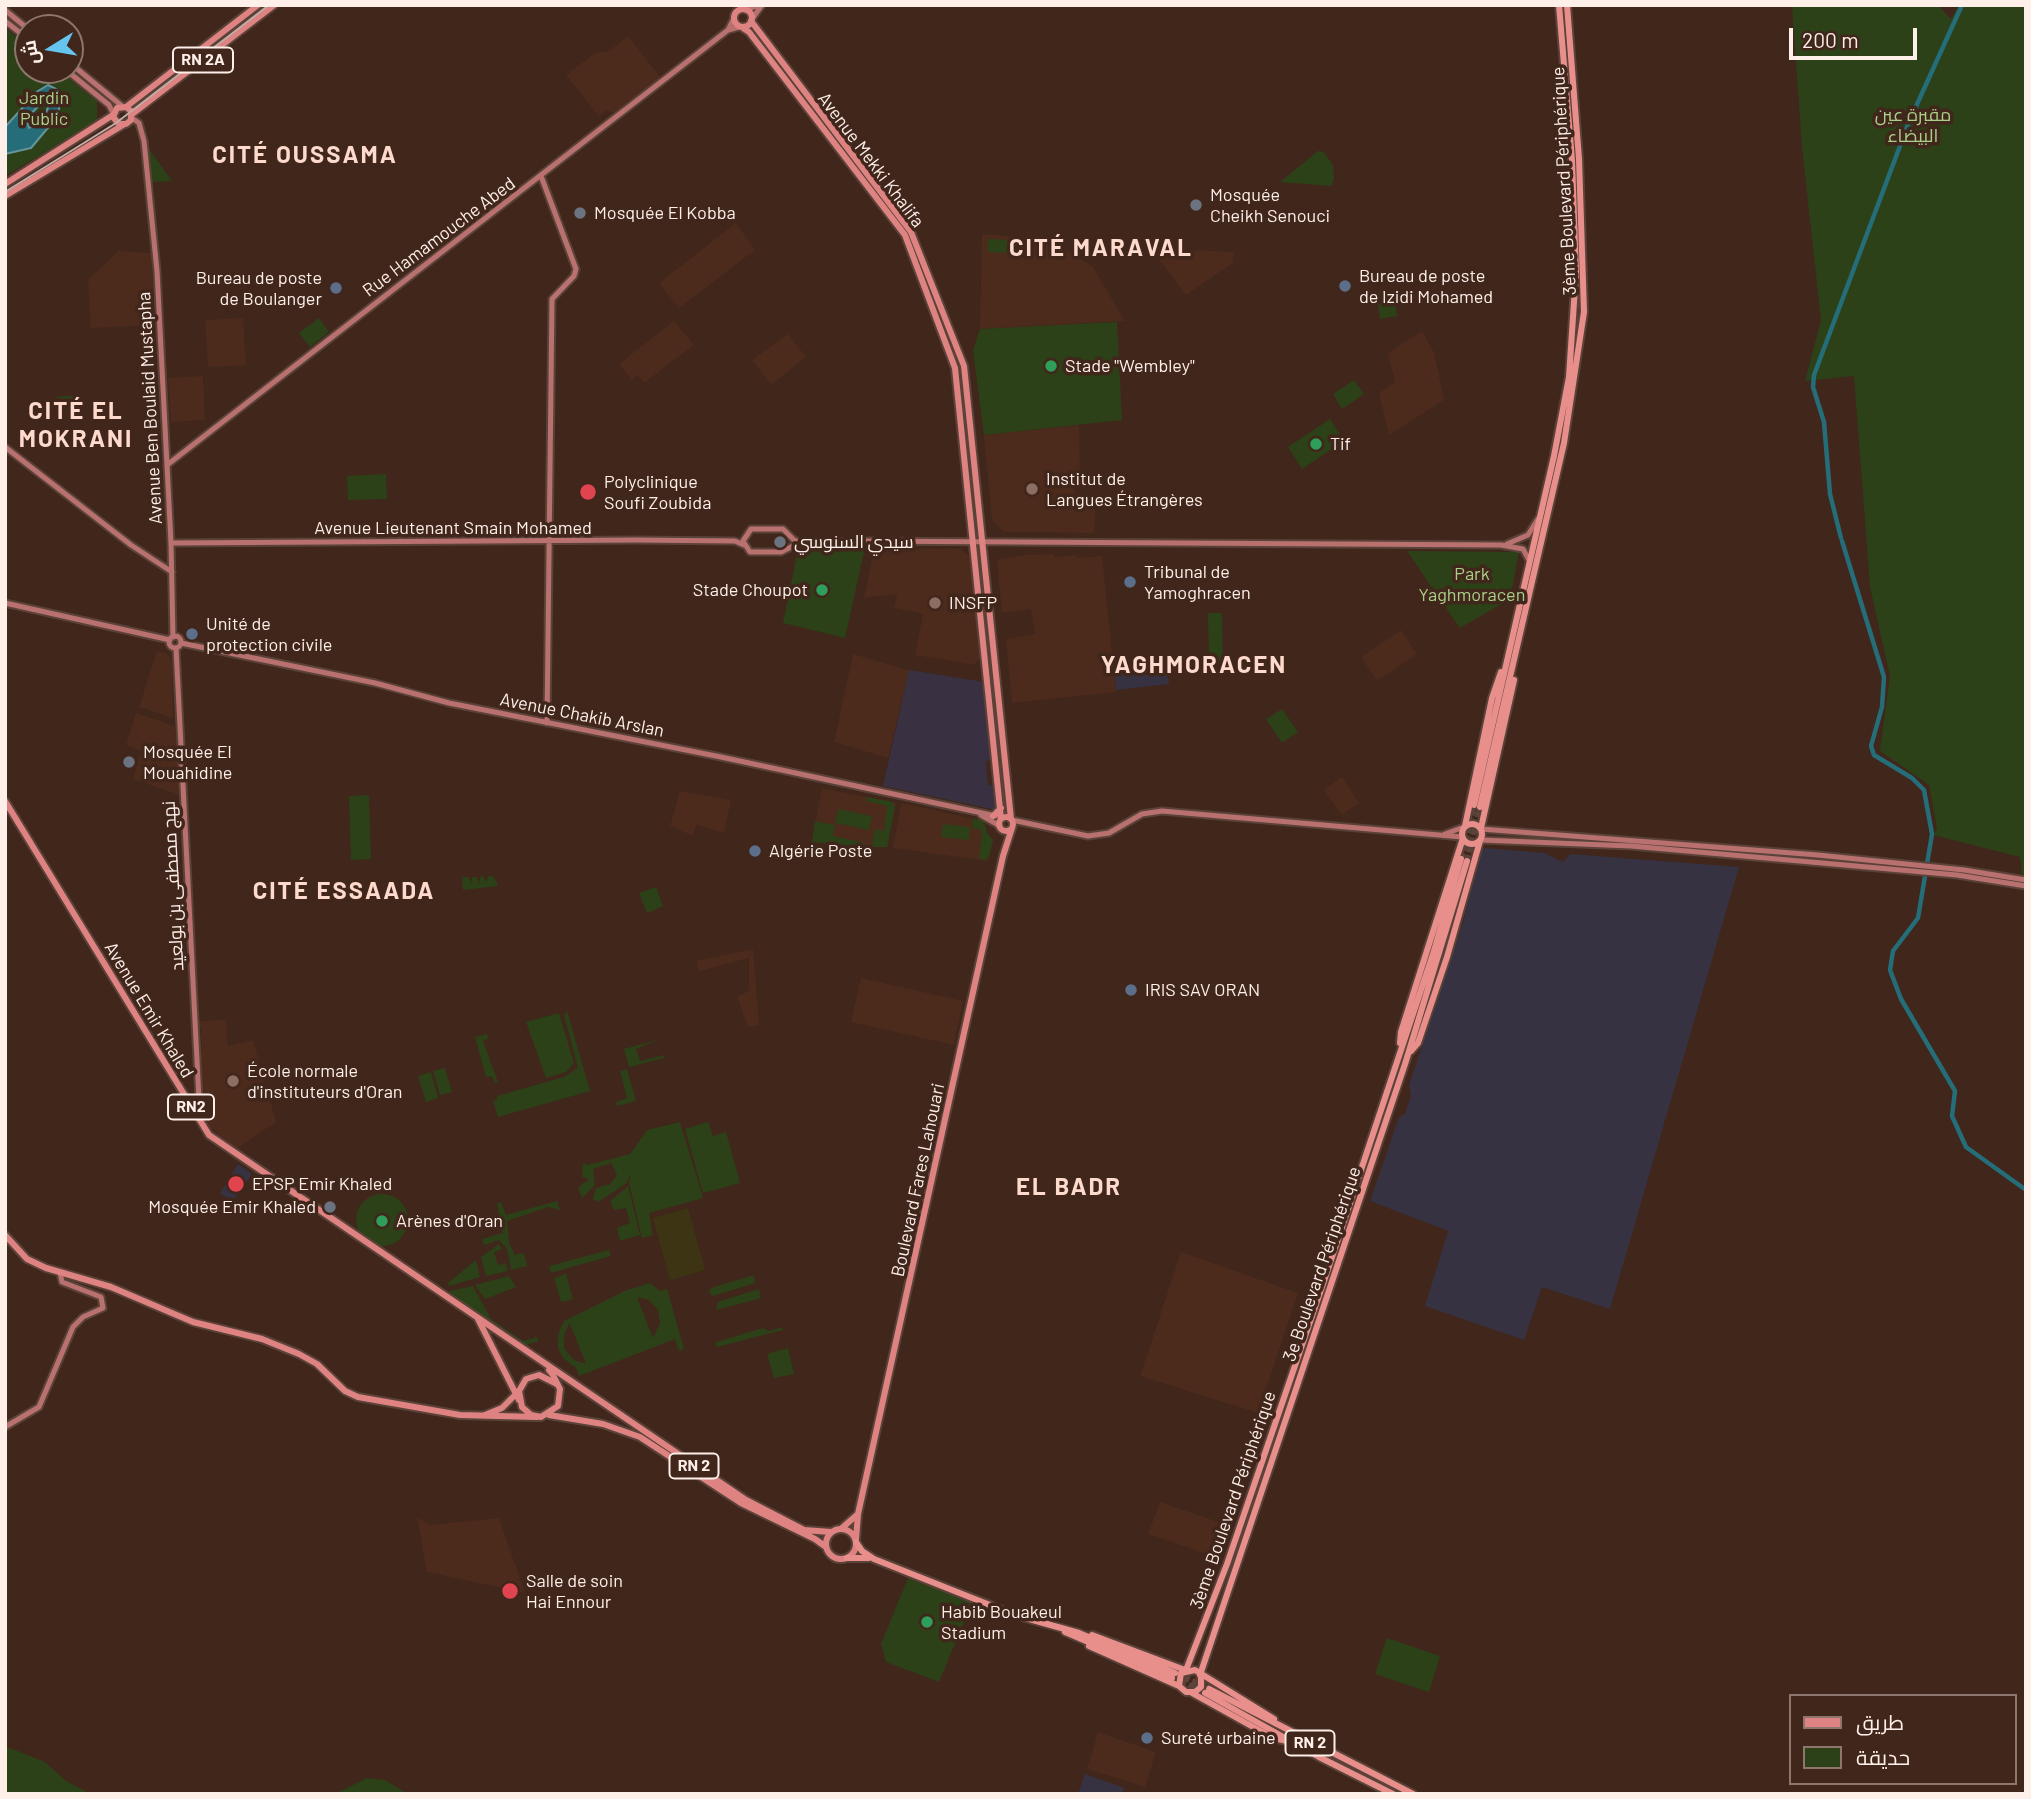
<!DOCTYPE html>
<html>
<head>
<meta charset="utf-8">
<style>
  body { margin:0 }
  #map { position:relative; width:2031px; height:1799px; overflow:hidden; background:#40261b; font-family:Barlow,Cairo,sans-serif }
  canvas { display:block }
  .frame { position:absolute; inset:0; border:7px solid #feefe9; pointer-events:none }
  .legend { position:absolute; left:1789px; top:1694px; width:228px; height:91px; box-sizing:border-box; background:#40261b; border:2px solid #8c766d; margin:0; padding:9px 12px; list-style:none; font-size:21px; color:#feefe9 }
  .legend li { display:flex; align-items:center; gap:14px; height:35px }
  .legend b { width:35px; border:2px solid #8c766d }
  .north { position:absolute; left:14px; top:14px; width:70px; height:70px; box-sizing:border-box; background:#40261b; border:2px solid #8c766d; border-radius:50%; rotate:259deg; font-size:19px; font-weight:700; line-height:28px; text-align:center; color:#feefe9 }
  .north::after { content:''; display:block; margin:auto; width:24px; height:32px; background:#65c5ee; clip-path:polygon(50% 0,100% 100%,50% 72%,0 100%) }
  .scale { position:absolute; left:1789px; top:28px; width:128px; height:32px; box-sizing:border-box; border:4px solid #feefe9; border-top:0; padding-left:9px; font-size:21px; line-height:24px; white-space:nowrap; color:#feefe9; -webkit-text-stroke:5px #40261b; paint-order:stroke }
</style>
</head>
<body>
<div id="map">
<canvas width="2031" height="1799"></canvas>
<div class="frame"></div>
<ul class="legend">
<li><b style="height:9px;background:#de8381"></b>طريق</li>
<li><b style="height:19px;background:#2d4118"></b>حديقة</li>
</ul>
<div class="north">ش</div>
<div class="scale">200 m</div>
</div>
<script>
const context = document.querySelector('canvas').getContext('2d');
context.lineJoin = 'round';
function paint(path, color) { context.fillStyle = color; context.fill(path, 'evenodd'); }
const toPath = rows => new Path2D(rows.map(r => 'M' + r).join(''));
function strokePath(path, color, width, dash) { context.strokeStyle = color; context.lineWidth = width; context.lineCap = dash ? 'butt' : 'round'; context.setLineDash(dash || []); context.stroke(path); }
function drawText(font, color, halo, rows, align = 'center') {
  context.font = font + ' Barlow,Cairo,sans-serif'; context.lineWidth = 7; context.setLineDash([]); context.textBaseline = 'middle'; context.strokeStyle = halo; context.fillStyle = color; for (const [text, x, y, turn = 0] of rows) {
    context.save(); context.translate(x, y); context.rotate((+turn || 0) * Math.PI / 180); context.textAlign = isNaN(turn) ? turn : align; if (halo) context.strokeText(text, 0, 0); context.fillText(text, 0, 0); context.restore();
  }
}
paint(toPath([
  [628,36,661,78,613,113,607,110,599,116,566,75,595,53,609,51],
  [736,223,755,250,679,308,659,283],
  [982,234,1049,239,1093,267,1125,321,980,329],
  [1150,248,1234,252,1233,263,1186,295],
  [118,251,151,253,155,325,91,328,88,280],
  [243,318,246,365,208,367,205,320],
  [674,321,694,345,644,383,638,375,632,380,619,364],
  [1422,331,1434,352,1444,400,1389,435,1379,393,1395,382,1388,353],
  [788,334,806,357,771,385,752,360],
  [203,376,205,420,171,422,168,378],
  [1079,425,1080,474,1073,475,1076,506,1096,503,1094,533,1004,532,992,521,984,435],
  [874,549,961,549,971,558,981,658,974,665,915,655,923,614,894,608,897,594,864,598],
  [1054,554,1055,557,1076,555,1077,558,1102,556,1116,692,1012,703,1006,639,1035,634,1031,609,1002,613,997,563,999,559,1023,555],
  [1401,630,1417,654,1377,681,1361,657],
  [157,651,166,653,172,660,173,718,139,707],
  [853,654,909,670,888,758,834,742],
  [136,713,175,726,179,795,133,779,141,751,126,745],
  [1342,777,1359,803,1342,815,1324,790],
  [822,788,896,803,887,847,812,842],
  [680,791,731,800,724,833,696,825,693,836,670,826],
  [901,803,984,821,987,833,993,840,988,861,893,848],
  [753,949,759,1025,748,1027,737,997,749,991,749,958,699,971,696,961],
  [861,978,963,1001,954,1045,851,1022],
  [226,1020,228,1046,253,1040,276,1122,236,1149,208,1125,202,1111,198,1052,202,1050,201,1029,198,1028,198,1021],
  [1181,1252,1298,1293,1258,1413,1140,1376],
  [1160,1502,1225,1524,1216,1557,1148,1534],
  [417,1517,431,1525,499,1518,525,1593,427,1572],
  [1098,1732,1156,1752,1145,1787,1087,1769]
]), '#4c2b1d');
paint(toPath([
  [909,670,984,682,992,758,986,762,988,784,995,787,997,810,883,786]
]), '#393141');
paint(toPath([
  [1166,653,1169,684,1116,690,1113,661],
  [1484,848,1545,853,1563,862,1570,854,1739,867,1610,1309,1542,1287,1524,1340,1425,1306,1448,1231,1370,1201,1399,1117,1405,1114,1411,1096,1409,1085,1464,919,1480,851],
  [238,1164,252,1174,232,1202,220,1193],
  [1085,1774,1124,1788,1122,1794,1078,1794]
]), '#363242');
paint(toPath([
  [1792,5,1938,5,1951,19,1959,5,2026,5,2026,878,2022,877,2020,857,1933,835,1937,829,1929,785,1880,751,1890,676,1870,587,1854,376,1805,381,1821,320,1802,147],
  [5,28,28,46,28,70,58,70,97,101,97,121,5,176],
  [147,146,172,181,153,182],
  [1318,151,1324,152,1333,165,1334,180,1331,186,1280,182],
  [988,239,1012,240,1011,253,988,252],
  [1393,290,1397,316,1380,319,1376,293],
  [319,318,329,332,310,347,299,333],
  [1117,322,1122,420,984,435,973,350,980,329],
  [1354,380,1364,394,1342,409,1333,394],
  [81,395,82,408,58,410,57,397],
  [1330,419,1344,441,1302,469,1288,447],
  [386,474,387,499,348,500,347,476],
  [798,549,861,549,864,552,845,638,783,623],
  [1407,551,1519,552,1510,599,1460,628],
  [1208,613,1222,613,1223,664,1209,664],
  [1282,709,1298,732,1282,743,1266,719],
  [369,795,371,859,351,860,349,796],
  [867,797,893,802,895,807,887,847,872,847,875,829,884,831,887,806,866,801],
  [838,809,872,816,869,830,835,823],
  [973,818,984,821,987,833,993,840,989,857,984,860,979,859,982,830,972,828],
  [815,821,835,825,833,836,865,843,864,847,812,842],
  [943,824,970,827,969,840,941,837],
  [484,876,486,883,488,876,494,877,498,886,463,890,462,877,469,877,472,884,472,877,477,877,480,884,480,877],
  [656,887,663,906,647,913,639,893],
  [567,1011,590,1091,498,1117,493,1101,497,1100,497,1096,564,1077,578,1068,564,1015],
  [559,1013,574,1063,566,1072,546,1078,526,1022],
  [487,1034,488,1039,483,1041,498,1082,495,1083,492,1076,486,1077,475,1037],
  [660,1039,636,1049,640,1061,664,1055,664,1058,629,1067,624,1049],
  [445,1068,452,1092,440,1095,433,1071],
  [627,1069,636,1101,617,1106,616,1102,627,1098,620,1071],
  [431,1072,438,1098,426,1102,418,1076],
  [680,1122,703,1198,649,1213,653,1235,642,1238,629,1183,631,1173,627,1183,598,1202,593,1199,596,1188,610,1184,617,1175,611,1163,593,1169,595,1185,582,1198,578,1188,589,1179,582,1177,583,1163,588,1165,630,1154,647,1130],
  [708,1122,713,1136,726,1132,740,1183,703,1193,685,1129],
  [628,1186,640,1235,620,1241,617,1228,630,1223,626,1208,614,1210,610,1201],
  '356 1220a26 26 0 1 1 52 0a26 26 0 1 1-52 0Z',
  [557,1201,560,1210,548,1207,507,1221,509,1243,515,1255,524,1253,527,1266,511,1270,507,1249,499,1240,484,1245,482,1239,503,1233,497,1203,501,1202,506,1215],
  [499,1244,502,1249,494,1252,498,1265,506,1263,508,1271,486,1276,481,1257],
  [609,1250,611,1256,551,1273,549,1266],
  [476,1260,480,1277,449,1286,448,1283],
  [566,1274,573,1299,561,1302,554,1278],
  [754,1275,755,1283,713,1296,709,1293,711,1288],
  [509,1276,516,1287,485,1299,475,1285],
  [650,1283,660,1291,667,1289,684,1349,679,1351,675,1339,579,1376,576,1368,563,1358,558,1348,558,1335,564,1321,627,1290],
  [637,1297,649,1300,658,1310,660,1323,653,1338],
  [569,1324,570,1324,586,1364,574,1360,564,1348,564,1335],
  [473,1286,491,1319,523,1341,535,1338,535,1334,539,1341,528,1344,529,1350,457,1301,449,1291],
  [759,1289,761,1298,716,1310,718,1302],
  [782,1327,783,1330,717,1347,716,1342,763,1328,769,1331],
  [788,1348,794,1374,774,1378,767,1354],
  [908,1578,972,1603,939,1682,886,1662,881,1644],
  [1387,1638,1440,1656,1429,1692,1375,1674],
  [5,1746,45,1762,66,1781,91,1794,5,1794],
  [367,1778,385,1780,408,1794,335,1794]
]), '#2d4118');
paint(toPath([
  [688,1208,705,1270,670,1280,653,1218]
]), '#3d3414');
const water = toPath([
  [48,85,58,90,62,96,57,117,31,148,5,154,5,127,38,91,48,85],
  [52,97,43,120,29,128,27,121,30,115,46,98,52,97]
]);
paint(water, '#246d79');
strokePath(water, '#65949b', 2);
strokePath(toPath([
  [1841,538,1830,494,1824,422,1813,387,1814,375,1909,122,1962,5],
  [1842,541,1884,677,1882,707,1871,746,1874,755,1912,778,1924,790,1932,834,1918,918,1893,951,1890,970,1901,999,1955,1091,1952,1116,1966,1147,2026,1190]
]), '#246d79', 4.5);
strokePath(toPath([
  [1461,859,1474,805],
  [1467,861,1480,807],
  [1176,1673,1209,1689],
  [1172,1678,1202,1691]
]), '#5c443a', 6, [6, 3]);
const secondary = toPath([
  [5,10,28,29],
  [745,10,760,5],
  [752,19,762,5],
  [5,21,28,39],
  [728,30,734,18],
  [70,63,122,106],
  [66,70,109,105,113,113],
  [132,118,139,123,144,141,157,271,171,543,173,637],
  [541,176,576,269,574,276,552,299,547,723],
  [5,447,131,545,172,572],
  [167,465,728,30,739,27],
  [171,543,636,540,735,541,744,545],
  [802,543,794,540,783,529,751,529,743,541,750,552,781,552,797,544,854,541,1501,545,1523,549,1529,560],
  [1507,544,1528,535,1538,519],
  [5,603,170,640],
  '169 642a6 6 0 1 1 12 0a6 6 0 1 1-12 0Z',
  [181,643,375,683,449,703,721,757,996,816],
  [176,648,200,1119],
  [981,815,1000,826],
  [1012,820,1088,836,1109,833,1142,814,1162,811,1462,837],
  [1481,829,1818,855,1964,870,2026,880],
  [1445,834,1464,827],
  [1481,840,1631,846,1957,875,2026,886],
  [5,1427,39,1407,73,1327,83,1317,103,1308,101,1297,62,1282,60,1272]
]);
const primary = toPath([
  '734 18a9 9 0 1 1 18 0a9 9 0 1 1-18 0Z',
  [751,21,911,232,964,366,1011,819],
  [743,28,749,32,905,235,955,368,1001,819],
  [126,107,131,111,131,120,126,124,119,124,113,117,117,108,126,107,258,5],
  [132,114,274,5],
  [5,184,113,115],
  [5,196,123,125],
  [5,801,209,1135,746,1500,804,1530,831,1532],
  [993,816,1001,808],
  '999 824a7 7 0 1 1 14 0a7 7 0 1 1-14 0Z',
  [5,1235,27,1259,46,1268,111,1287,193,1322,262,1339,299,1354,317,1364,345,1391,358,1397,460,1415,537,1417],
  [478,1319,519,1400],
  [549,1370,553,1375,560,1389,558,1406,541,1417,531,1415,522,1407,519,1391,526,1379,539,1375,557,1384],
  [485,1415,502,1408,516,1394],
  [549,1415,603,1424,640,1437,741,1503,815,1539,826,1547],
  [842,1528,858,1514],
  '826 1544a15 15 0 1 1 30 0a15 15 0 1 1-30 0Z',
  [856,1539,858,1514,1003,856,1012,828]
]);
const trunk = toPath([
  [1474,805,1554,456,1569,377,1576,272,1572,160,1559,5],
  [1480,807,1564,443,1584,312,1579,159,1567,5],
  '1462 834a10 10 0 1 1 20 0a10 10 0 1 1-20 0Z',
  [1465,826,1492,698,1501,672],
  [1481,828,1514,680],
  [1400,1043,1401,1032,1463,838],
  [1411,1051,1418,1043,1447,957,1480,841],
  [856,1542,862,1551,874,1559,1015,1615,1079,1633,1175,1673],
  [847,1558,869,1558],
  [1065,1632,1172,1678],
  [1092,1635,1185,1670],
  [1089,1646,1179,1686],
  [1186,1670,1227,1564,1324,1281,1433,954,1461,859],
  [1200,1675,1405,1064,1467,861],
  [1201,1676,1201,1687,1195,1692,1186,1692,1179,1686,1181,1673,1195,1670,1274,1719],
  [1209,1689,1413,1794],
  [1192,1693,1273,1738,1287,1741],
  [1205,1693,1319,1757,1393,1794]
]);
strokePath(secondary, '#5b4238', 9);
strokePath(primary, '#5b4238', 10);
strokePath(trunk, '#5b4238', 10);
strokePath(secondary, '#b8716f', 5);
strokePath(primary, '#de8381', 6);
strokePath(trunk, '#e88f8c', 6);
strokePath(toPath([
  [5,192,116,123,269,5]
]), '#bfaca5', 2);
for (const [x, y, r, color] of [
  [1196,205,7,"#6b7280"],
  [580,213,7,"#6b7280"],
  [1345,286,7,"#5c6f8a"],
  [336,288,7,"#5c6f8a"],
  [1051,366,7,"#2e9e5b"],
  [1316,444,7,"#2e9e5b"],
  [1032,489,7,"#8d6e63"],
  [588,492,9,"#e0444e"],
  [780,542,7,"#6b7280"],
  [1130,582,7,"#5c6f8a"],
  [822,590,7,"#2e9e5b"],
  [935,603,7,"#8d6e63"],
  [192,634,7,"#5c6f8a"],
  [129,762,7,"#6b7280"],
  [755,851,7,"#5c6f8a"],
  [1131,990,7,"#5c6f8a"],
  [233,1081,7,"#8d6e63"],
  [236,1184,9,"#e0444e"],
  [330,1207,7,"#6b7280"],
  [382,1221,7,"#2e9e5b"],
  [510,1591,9,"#e0444e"],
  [927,1622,7,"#2e9e5b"],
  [1147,1738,7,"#5c6f8a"]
]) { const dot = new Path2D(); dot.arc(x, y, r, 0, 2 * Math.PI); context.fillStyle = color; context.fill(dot); strokePath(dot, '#40261b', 2.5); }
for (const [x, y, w] of [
  [203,60,60],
  [191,1107,46],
  [694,1466,49],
  [1310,1743,49]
]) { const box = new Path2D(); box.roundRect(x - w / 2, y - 12.5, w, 25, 5); context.fillStyle = '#40261b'; context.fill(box); strokePath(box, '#feefe9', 2); }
drawText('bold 16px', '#feefe9', null, [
  ["RN 2A",203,60],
  ["RN2",191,1107],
  ["RN 2",694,1466],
  ["RN 2",1310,1743]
]);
drawText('18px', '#aad089', '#40261b', [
  ["Jardin",44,98],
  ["Public",44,119],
  ["مقبرة عين",1913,115],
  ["البيضاء",1913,136],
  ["Park",1472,574],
  ["Yaghmoracen",1472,595]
]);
drawText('18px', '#feefe9', '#40261b', [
  ["Avenue Mekki Khalifa",871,160,53],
  ["3ème Boulevard Périphérique",1564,181,-93],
  ["Rue Hamamouche Abed",439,237,-37],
  ["Avenue Ben Boulaid Mustapha",150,408,-93],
  ["Avenue Lieutenant Smain Mohamed",453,528],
  ["Avenue Chakib Arslan",582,715,11],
  ["نهج مصطفى بن بولعيد",173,886,-93],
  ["Avenue Emir Khaled",149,1010,59],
  ["Boulevard Fares Lahouari",918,1180,-78],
  ["3e Boulevard Périphérique",1322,1264,-71],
  ["3ème Boulevard Périphérique",1233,1500,-71]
]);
drawText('18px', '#feefe9', '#40261b', [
  ["Mosquée",1210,195],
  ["Cheikh Senouci",1210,216],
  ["Mosquée El Kobba",594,213],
  ["Bureau de poste",1359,276],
  ["de Izidi Mohamed",1359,297],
  ["Bureau de poste",322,278,"right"],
  ["de Boulanger",322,299,"right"],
  ["Stade \"Wembley\"",1065,366],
  ["Tif",1330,444],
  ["Institut de",1046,479],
  ["Langues Étrangères",1046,500],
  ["Polyclinique",604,482],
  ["Soufi Zoubida",604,503],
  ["سيدي السنوسي",794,542],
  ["Tribunal de",1144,572],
  ["Yamoghracen",1144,593],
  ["Stade Choupot",808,590,"right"],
  ["INSFP",949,603],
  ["Unité de",206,624],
  ["protection civile",206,645],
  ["Mosquée El",143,752],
  ["Mouahidine",143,773],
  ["Algérie Poste",769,851],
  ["IRIS SAV ORAN",1145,990],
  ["École normale",247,1071],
  ["d'instituteurs d'Oran",247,1092],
  ["EPSP Emir Khaled",252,1184],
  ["Mosquée Emir Khaled",316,1207,"right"],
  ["Arènes d'Oran",396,1221],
  ["Salle de soin",526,1581],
  ["Hai Ennour",526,1602],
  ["Habib Bouakeul",941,1612],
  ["Stadium",941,1633],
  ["Sureté urbaine",1161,1738]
], 'left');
context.letterSpacing = '2px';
drawText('bold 24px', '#fedacc', '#40261b', [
  ["CITÉ OUSSAMA",305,155],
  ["CITÉ MARAVAL",1101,248],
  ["CITÉ EL",76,411],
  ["MOKRANI",76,439],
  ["YAGHMORACEN",1194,665],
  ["CITÉ ESSAADA",344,891],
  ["EL BADR",1069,1187]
]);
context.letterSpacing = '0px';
</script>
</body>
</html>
